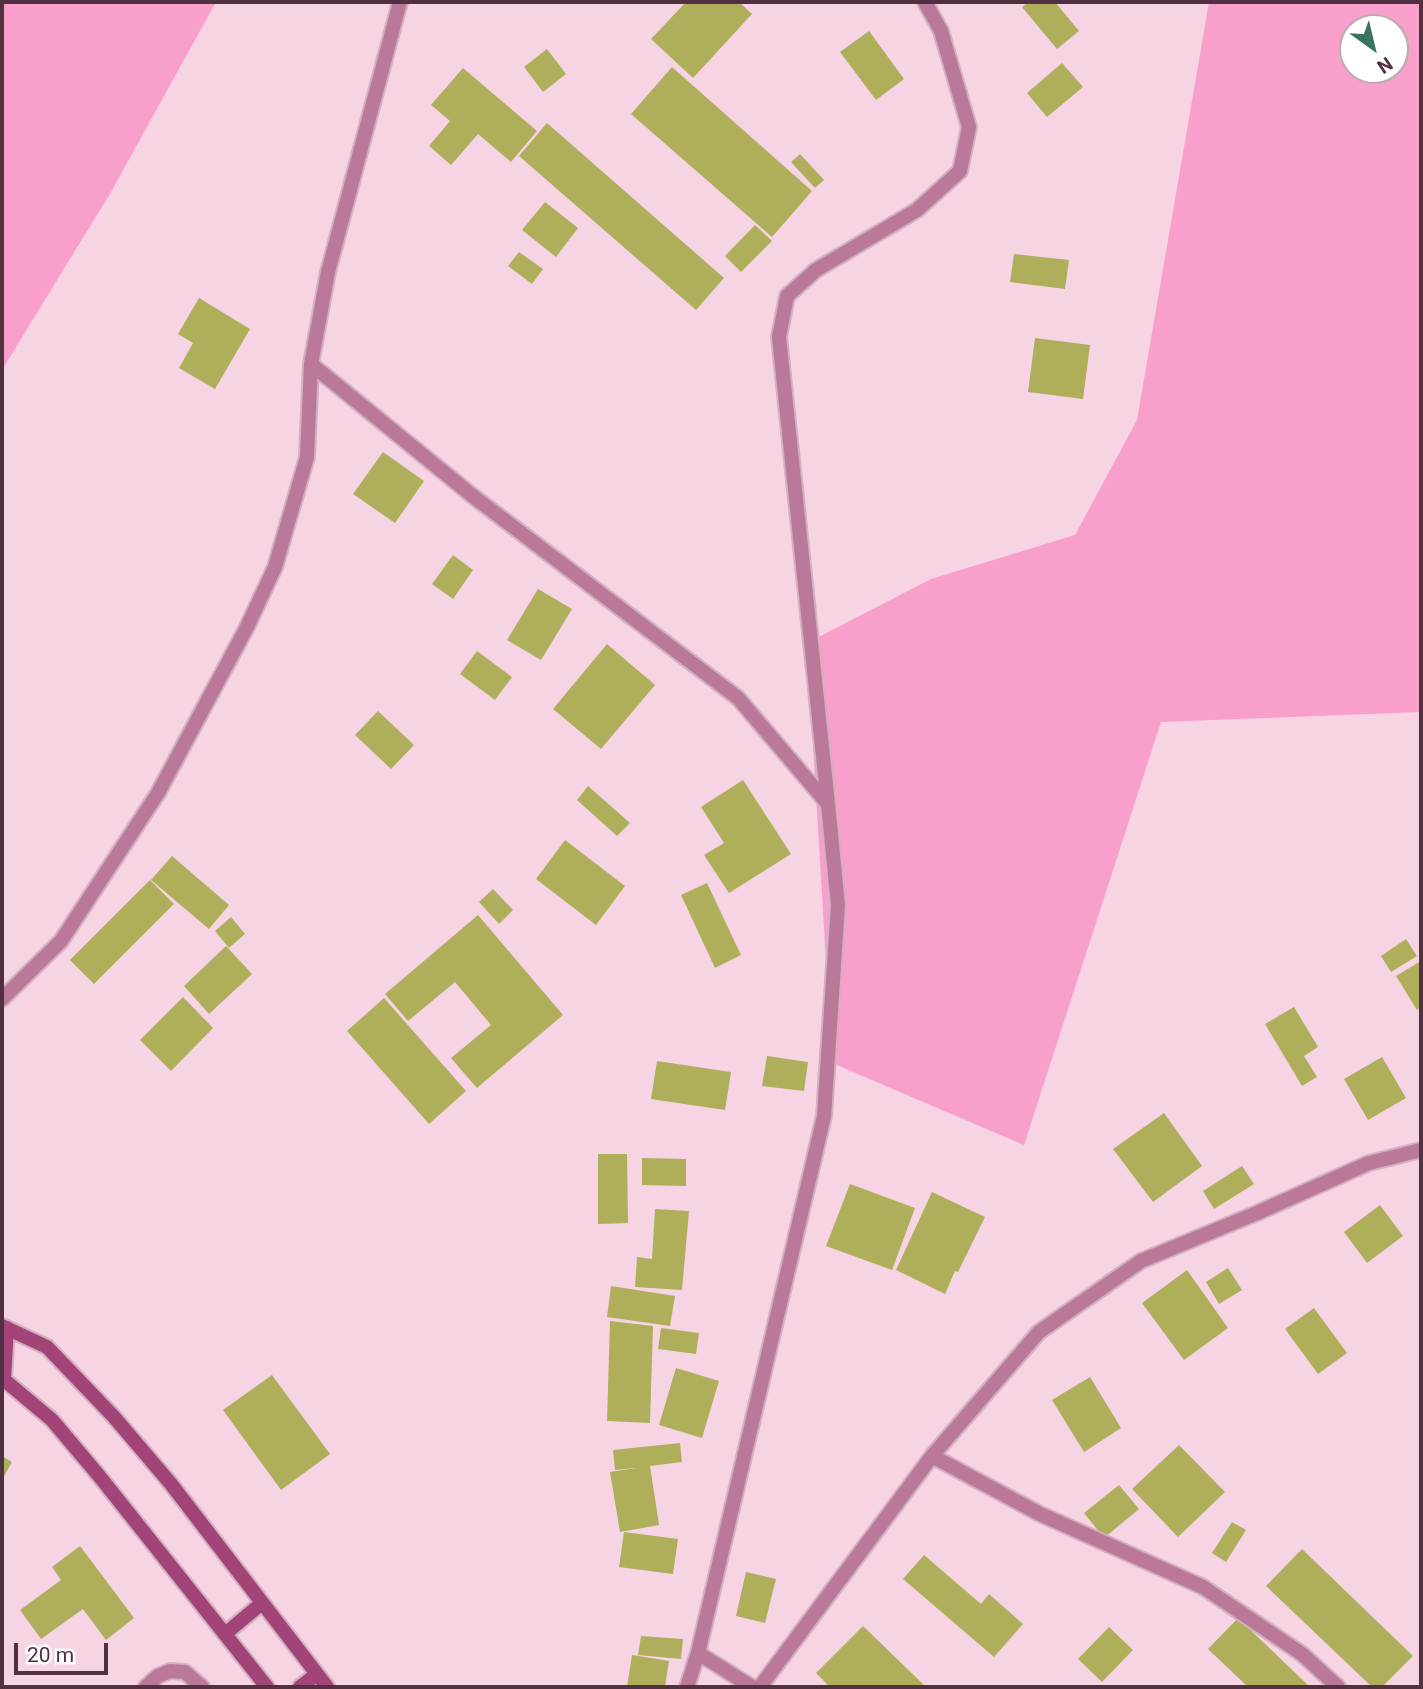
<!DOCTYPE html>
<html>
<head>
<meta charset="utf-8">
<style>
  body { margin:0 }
  #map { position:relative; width:1423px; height:1689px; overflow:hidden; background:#f6d4e4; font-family:Roboto,sans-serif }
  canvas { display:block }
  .frame { position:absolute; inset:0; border:4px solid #513041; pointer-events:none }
  .north { position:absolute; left:1339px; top:14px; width:70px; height:70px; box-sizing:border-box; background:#fff; border:2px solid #b9acb3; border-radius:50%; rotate:146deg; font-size:19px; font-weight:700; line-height:28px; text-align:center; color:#513041 }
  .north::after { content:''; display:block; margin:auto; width:24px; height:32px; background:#37735e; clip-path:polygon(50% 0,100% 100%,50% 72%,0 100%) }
  .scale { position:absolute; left:14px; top:1643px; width:94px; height:32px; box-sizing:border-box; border:4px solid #513041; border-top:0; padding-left:9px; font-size:21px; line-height:24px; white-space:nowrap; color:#513041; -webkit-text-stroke:5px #fff; paint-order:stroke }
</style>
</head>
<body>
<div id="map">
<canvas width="1423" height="1689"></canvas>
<div class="frame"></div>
<div class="north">N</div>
<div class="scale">20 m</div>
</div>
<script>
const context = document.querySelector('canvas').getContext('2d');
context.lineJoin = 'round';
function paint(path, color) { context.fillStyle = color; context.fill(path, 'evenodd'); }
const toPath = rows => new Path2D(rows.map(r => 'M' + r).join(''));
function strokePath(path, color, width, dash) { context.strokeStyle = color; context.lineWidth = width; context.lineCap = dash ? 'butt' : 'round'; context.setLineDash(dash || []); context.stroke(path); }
paint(toPath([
  [2,2,216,2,111,192,2,370],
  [1209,2,1421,2,1421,712,1161,722,1024,1145,832,1063,807,643,931,579,1075,535,1137,420],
  [1353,28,1395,28,1395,70,1353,70]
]), '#f89fcc');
paint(toPath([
  [686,2,739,2,752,14,693,78,651,39],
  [1029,2,1055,2,1079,31,1057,49,1022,7],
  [869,31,904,79,876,100,840,52],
  [547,49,566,74,543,92,524,67],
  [1062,63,1083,87,1047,117,1027,93],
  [672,67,812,191,772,237,631,114],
  [463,68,537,131,511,162,478,134,451,165,429,146,450,121,431,105],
  [547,123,724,278,696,310,519,156],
  [800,154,824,180,815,188,791,162],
  [545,202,578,228,556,257,522,230],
  [755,225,772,241,741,272,725,256],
  [519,252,543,269,532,284,508,266],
  [1014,254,1069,260,1065,289,1010,282],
  [199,298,250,329,215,389,179,368,193,343,178,334],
  [1035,338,1090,345,1083,399,1028,392],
  [383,452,424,481,395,523,353,494],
  [453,555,473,570,453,599,432,584],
  [538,589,572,609,541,660,507,640],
  [607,644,655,685,601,749,553,709],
  [477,651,512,677,495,700,460,674],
  [378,711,414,745,391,769,355,735],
  [743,780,791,854,729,893,704,855,724,843,701,807],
  [588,786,630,823,617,836,577,800],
  [565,840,625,886,596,925,536,879],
  [172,856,229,905,209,929,151,880],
  [150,880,174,904,94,984,70,960],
  [707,883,741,955,715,968,681,895],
  [493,889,513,910,499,924,479,902],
  [478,915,563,1015,477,1088,451,1058,491,1025,455,982,408,1021,385,994],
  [231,917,245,934,229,948,215,931],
  [1406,939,1417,956,1391,972,1381,956],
  [226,946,252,974,209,1014,184,986],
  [1421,961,1421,1007,1417,1010,1396,976],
  [183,997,213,1028,171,1071,140,1040],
  [384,998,466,1091,429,1124,347,1031],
  [1294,1007,1318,1047,1304,1056,1317,1077,1302,1086,1265,1024],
  [767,1056,808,1062,804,1091,762,1086],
  [1382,1057,1406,1098,1368,1120,1344,1079],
  [657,1061,731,1072,725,1110,651,1099],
  [1164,1113,1202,1166,1153,1202,1113,1149],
  [598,1154,627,1154,628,1223,598,1224],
  [642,1158,686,1159,686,1186,642,1185],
  [1242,1166,1254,1184,1214,1209,1203,1191],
  [850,1184,915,1208,892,1270,826,1246],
  [932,1192,985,1217,958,1272,955,1271,945,1294,896,1270],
  [1380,1205,1403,1236,1367,1263,1344,1232],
  [655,1209,689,1211,682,1290,635,1287,637,1257,652,1259],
  [1228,1268,1242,1290,1219,1304,1206,1282],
  [1187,1270,1228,1328,1184,1360,1142,1303],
  [611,1286,675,1296,670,1326,607,1317],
  [1314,1308,1347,1353,1318,1374,1285,1329],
  [610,1321,653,1326,650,1423,607,1421],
  [661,1328,699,1333,696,1354,658,1349],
  [676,1368,719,1381,702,1438,659,1425],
  [272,1375,330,1454,281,1490,223,1410],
  [1090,1377,1121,1428,1084,1452,1052,1400],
  [680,1443,682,1462,650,1466,659,1525,620,1532,610,1472,636,1468,615,1470,613,1450],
  [1179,1445,1225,1492,1178,1537,1132,1489],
  [2,1456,12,1462,2,1480],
  [1119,1485,1139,1509,1104,1538,1084,1513],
  [1232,1522,1246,1530,1226,1562,1212,1553],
  [624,1532,678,1539,673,1574,619,1567],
  [80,1546,134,1618,106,1640,83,1609,41,1639,20,1610,61,1580,52,1567],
  [1302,1549,1413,1656,1382,1687,1372,1687,1266,1586],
  [924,1555,981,1604,989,1594,1023,1624,994,1657,903,1579],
  [746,1572,776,1579,765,1623,736,1616],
  [1238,1618,1310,1687,1248,1687,1208,1649],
  [863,1626,926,1687,830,1687,816,1673],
  [1109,1627,1133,1650,1102,1682,1078,1659],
  [641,1636,683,1639,681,1659,638,1655],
  [632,1655,669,1661,665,1687,627,1687]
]), '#afae5b');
const lane = toPath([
  [146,1687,158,1676,170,1671,185,1672,202,1687]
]);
const street = toPath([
  [311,364,474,497,738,698,828,804,838,905,824,1116,698,1653,687,1687],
  [828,804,779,337,787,296,816,270,917,210,960,171,969,127,941,31,925,2],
  [2,999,61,941,158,793,247,627,275,567,307,457,311,364,328,272,400,2],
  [932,1456,1040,1514,1203,1587,1302,1654,1338,1687],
  [698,1653,752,1687],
  [760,1687,932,1456,1039,1332,1141,1261,1257,1213,1369,1163,1421,1150]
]);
const secondary = toPath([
  [2,1326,47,1347,114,1417,171,1484,327,1687],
  [2,1378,52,1420,100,1477,267,1687],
  [4,1379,7,1328],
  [225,1634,262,1603],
  [300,1687,317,1674]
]);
strokePath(lane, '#d2b0c0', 18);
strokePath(street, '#d2b0c0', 18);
strokePath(secondary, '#d2b0c0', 18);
strokePath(lane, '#bb799a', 14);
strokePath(street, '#bb799a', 14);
strokePath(secondary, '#a34479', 14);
</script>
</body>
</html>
